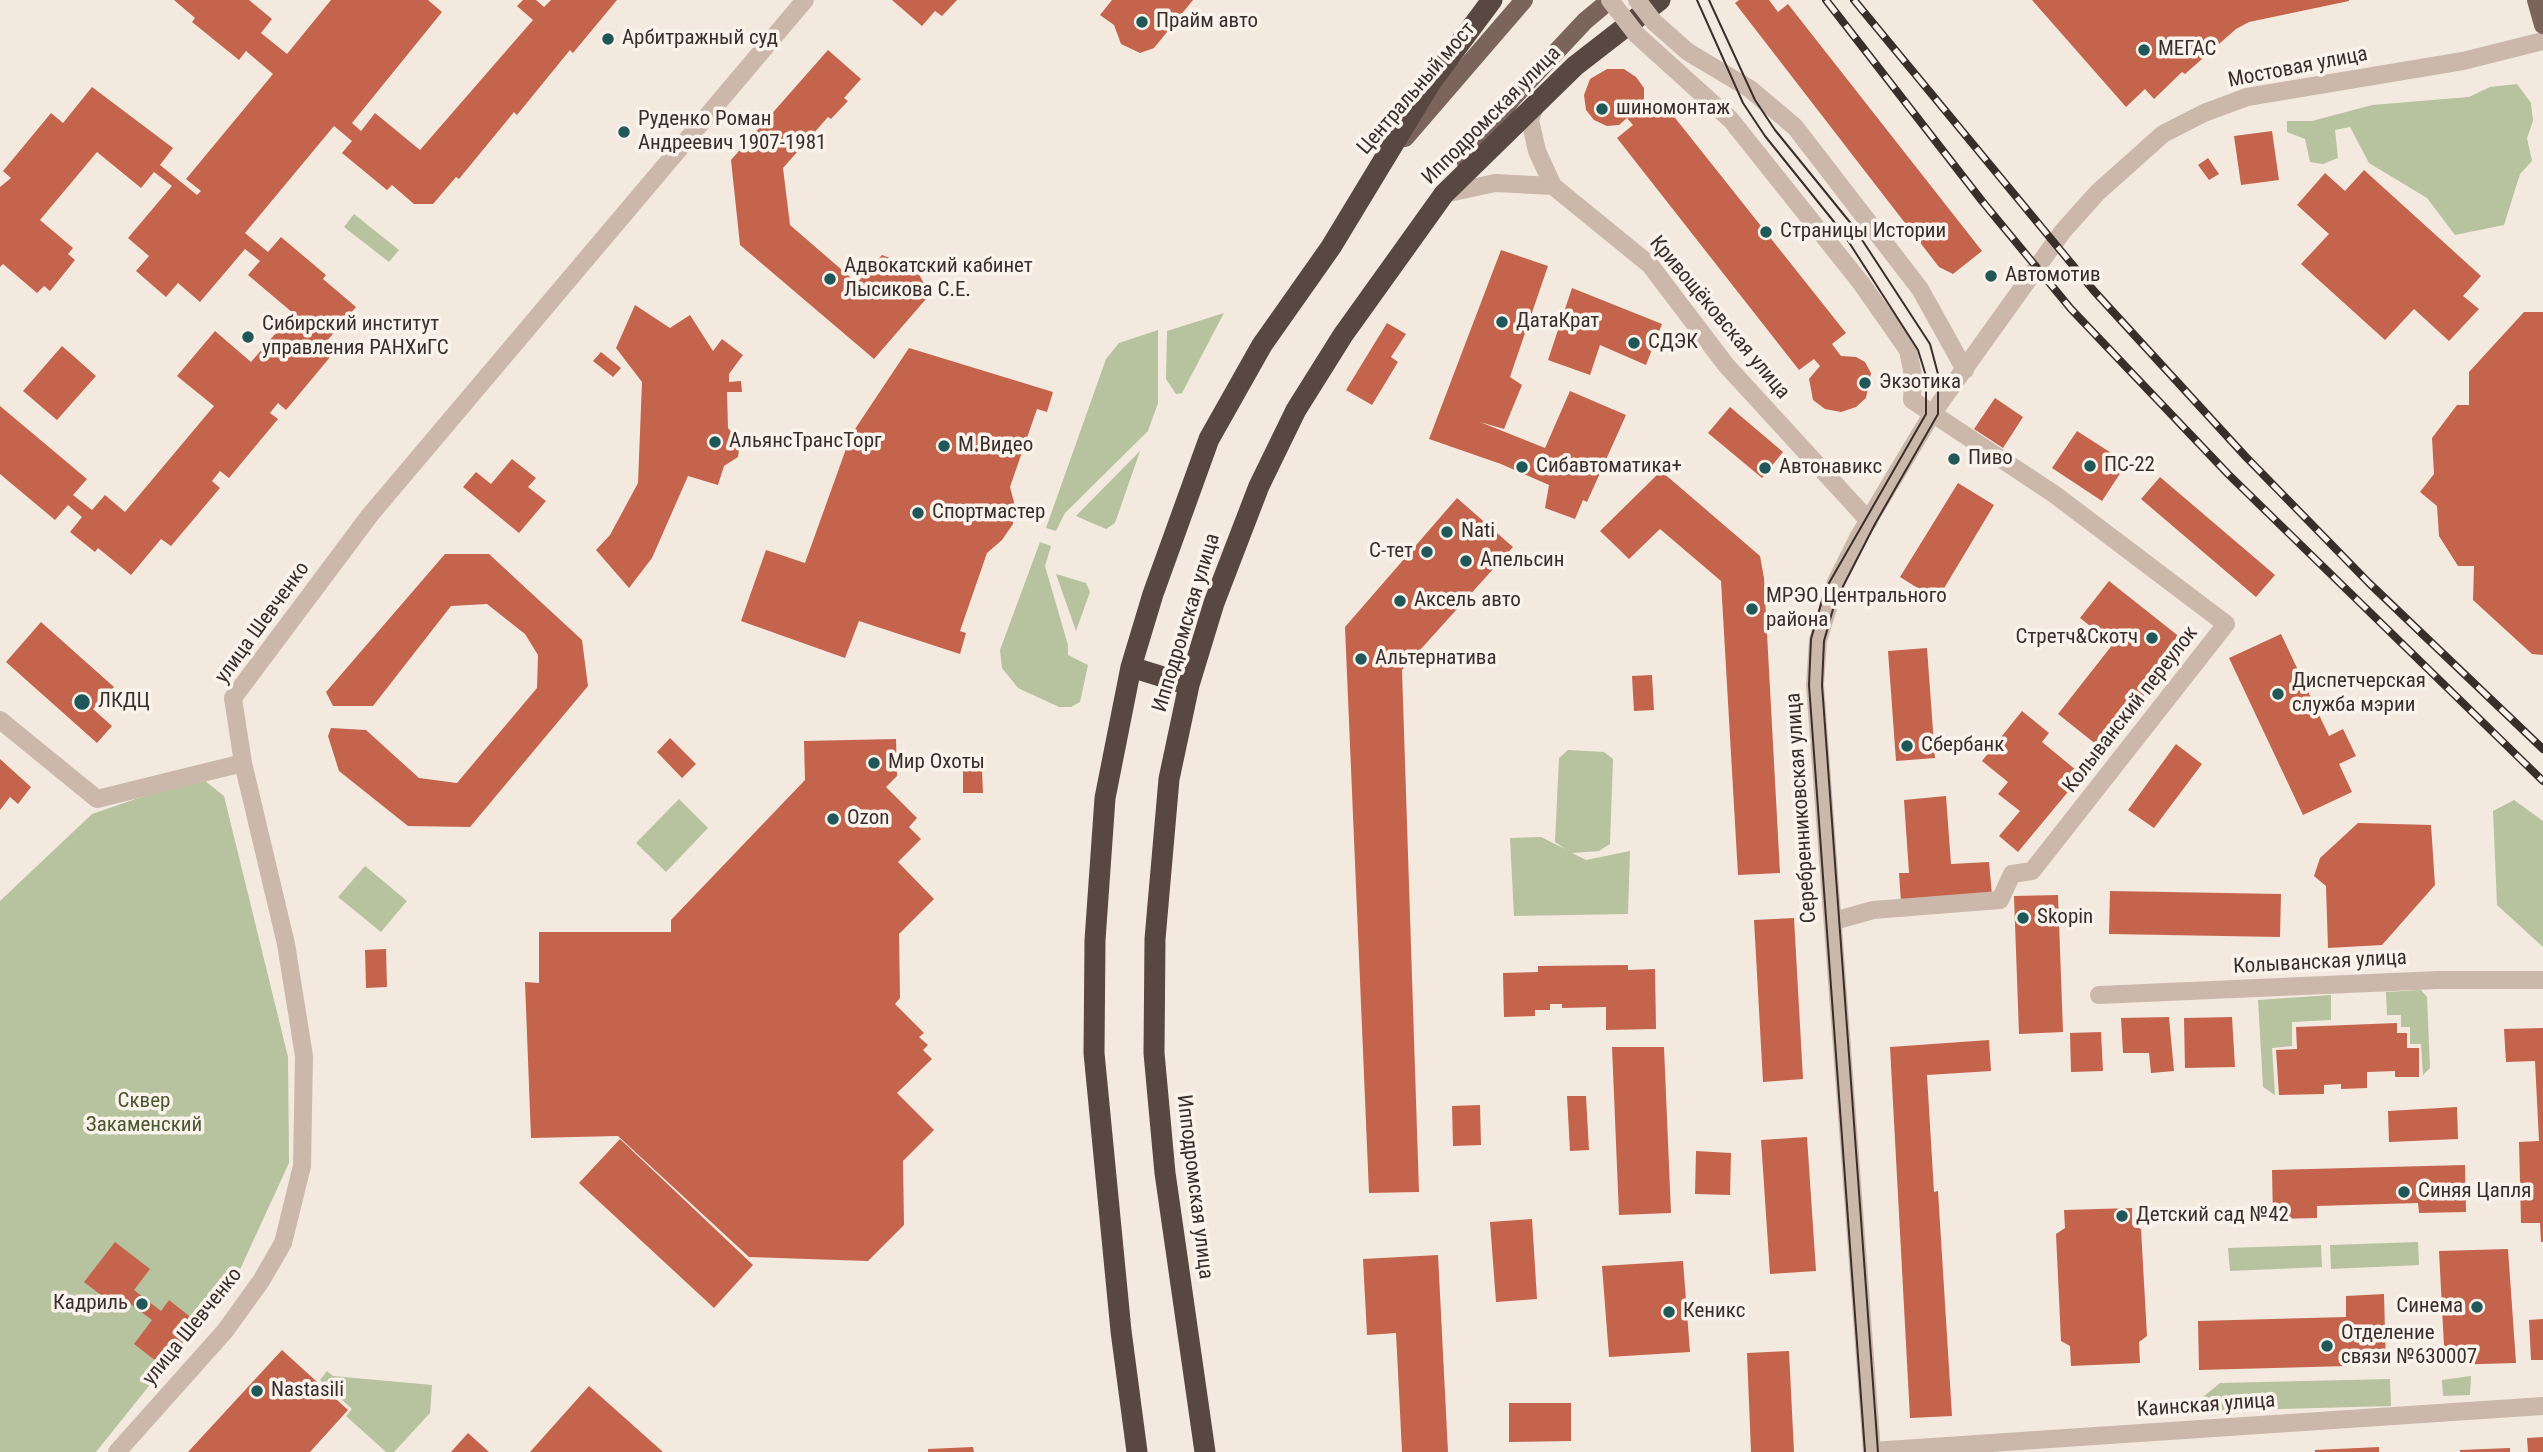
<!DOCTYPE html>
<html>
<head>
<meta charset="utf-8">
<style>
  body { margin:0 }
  canvas { display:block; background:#f3e9df }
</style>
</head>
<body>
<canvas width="2543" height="1452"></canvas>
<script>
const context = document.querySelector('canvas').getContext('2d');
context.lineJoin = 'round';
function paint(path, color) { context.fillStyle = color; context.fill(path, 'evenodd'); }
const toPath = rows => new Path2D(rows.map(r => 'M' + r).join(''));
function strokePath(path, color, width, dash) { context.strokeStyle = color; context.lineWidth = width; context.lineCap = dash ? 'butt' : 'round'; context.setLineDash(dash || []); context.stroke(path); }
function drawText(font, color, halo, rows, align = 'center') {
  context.font = font + ' "Roboto Condensed",sans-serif'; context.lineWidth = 7; context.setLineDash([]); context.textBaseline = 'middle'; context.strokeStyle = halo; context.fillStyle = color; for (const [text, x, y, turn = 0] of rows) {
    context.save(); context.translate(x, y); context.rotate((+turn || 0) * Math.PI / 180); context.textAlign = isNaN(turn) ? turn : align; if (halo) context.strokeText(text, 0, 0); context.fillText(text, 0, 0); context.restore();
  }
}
paint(toPath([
  [2517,84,2531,103,2533,121,2527,138,2532,161,2520,174,2504,225,2455,235,2427,198,2369,163,2350,127,2335,130,2338,158,2323,164,2310,162,2305,139,2287,132,2287,121,2312,121,2372,105,2469,97,2490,87],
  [354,214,399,250,389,262,344,227],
  [1224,313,1182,393,1176,394,1166,379,1167,331],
  [1158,330,1158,403,1148,431,1065,513,1056,531,1046,528,1106,359,1119,343],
  [1140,451,1115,523,1106,529,1076,516],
  [1040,542,1051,546,1045,566,1068,645,1068,655,1088,665,1080,702,1071,707,1059,707,1018,688,1002,668,1000,650],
  [1056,574,1086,583,1090,592,1076,631],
  [1568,750,1604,752,1613,759,1610,844,1599,851,1572,853,1586,860,1630,851,1628,914,1514,916,1510,838,1541,837,1565,849,1555,842,1559,758],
  [200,777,224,796,288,1057,289,1163,237,1276,96,1452,0,1452,0,901,92,814],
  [679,799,708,828,666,872,636,843],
  [2514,800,2543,821,2543,947,2497,905,2493,811],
  [365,866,407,901,381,932,338,897],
  [2421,990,2427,997,2430,1068,2423,1075,2421,1044,2410,1044,2410,1027,2401,1027,2401,1015,2387,1015,2386,992],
  [2331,995,2331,1020,2292,1022,2292,1046,2272,1048,2275,1095,2263,1087,2258,1000],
  [2418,1242,2419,1265,2331,1269,2330,1245],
  [2321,1245,2322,1267,2230,1271,2228,1248],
  [327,1371,333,1376,432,1385,430,1413,394,1452,386,1452,346,1416,352,1409,320,1380],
  [2471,1376,2470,1395,2443,1396,2442,1380],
  [2390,1379,2391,1406,2205,1411,2203,1397,2220,1383]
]), '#b7c29f');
paint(toPath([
  [174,0,249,0,272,19,261,33,287,54,331,0,428,0,442,12,352,123,361,131,375,113,420,150,533,20,517,6,523,0,536,0,544,7,551,0,617,0,573,53,570,50,517,115,514,112,459,179,456,177,433,204,414,204,392,185,387,190,342,153,352,141,334,126,245,233,268,252,281,237,326,275,323,279,356,307,326,342,336,350,286,410,278,403,270,413,278,419,229,478,220,471,212,481,220,488,171,546,161,539,131,575,98,548,95,552,70,532,82,517,68,505,55,520,0,474,0,406,87,479,73,495,92,510,105,495,125,512,214,406,177,376,215,331,251,362,293,313,248,275,260,261,245,249,200,302,178,283,166,297,136,271,149,256,128,238,172,186,154,172,141,188,97,152,40,220,73,248,68,254,75,260,50,291,44,286,37,293,3,264,0,267,0,187,11,178,3,171,51,113,63,123,92,87,173,148,160,165,197,195,201,191,186,179,273,74,246,51,239,60,192,22,195,18],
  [892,0,957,0,942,16,935,11,922,26],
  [1112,0,1193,0,1154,48,1140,53,1121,44,1114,25,1100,15],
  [1739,0,1769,0,1778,12,1788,4,1982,251,1953,274,1939,267,1735,3],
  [2032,0,2349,0,2349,1,2249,22,2236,29,2185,74,2182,72,2154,99,2145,89,2126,107],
  [828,50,861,79,844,98,848,101,831,119,828,117,783,168,790,225,857,283,882,255,916,268,928,292,926,299,874,359,740,245,731,160],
  [1607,69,1624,69,1636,77,1644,88,1644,99,1637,105,1647,117,1664,104,1846,333,1832,344,1841,356,1856,357,1865,362,1871,373,1866,398,1856,407,1841,412,1825,409,1813,400,1809,379,1820,366,1814,359,1799,370,1617,138,1633,125,1627,118,1619,125,1607,126,1594,120,1586,110,1584,95,1590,79],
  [2272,131,2279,180,2241,185,2234,136],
  [2208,158,2219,174,2209,180,2198,165],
  [2364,170,2481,276,2463,296,2479,309,2449,341,2414,309,2385,340,2301,264,2329,234,2297,205,2325,173,2345,191],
  [1501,250,1548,266,1510,377,1522,385,1504,429,1480,422,1545,448,1570,391,1626,415,1587,502,1583,500,1575,519,1545,508,1549,485,1501,464,1429,439],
  [1572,288,1662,324,1646,365,1600,345,1590,375,1548,360],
  [635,305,670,328,690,315,713,351,722,339,743,355,729,374,729,382,741,381,742,392,727,392,728,428,740,442,738,457,724,466,718,485,688,476,652,558,629,588,596,550,610,535,638,483,642,382,616,348],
  [2524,312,2543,312,2543,655,2532,654,2473,600,2474,566,2458,566,2439,536,2437,506,2420,492,2434,474,2432,438,2457,405,2469,405,2469,372],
  [1387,323,1406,334,1391,357,1398,362,1372,405,1346,390],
  [62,346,96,376,57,420,23,391],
  [909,348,1053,392,1047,412,1037,409,1010,487,1014,502,1013,524,1002,540,987,553,960,631,966,633,960,654,859,621,845,658,741,621,766,550,805,563,851,435],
  [601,352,621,368,613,377,593,361],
  [1995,398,2023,417,2003,448,1974,429],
  [1730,407,1783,452,1762,478,1708,433],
  [2077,431,2127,463,2102,501,2052,468],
  [512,459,536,478,528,487,546,501,519,533,463,487,476,472,491,484],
  [1661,471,1760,556,1764,578,1780,873,1738,875,1721,581,1660,529,1629,559,1600,531],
  [2160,477,2275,575,2256,597,2141,499],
  [1958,483,1994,505,1937,600,1900,577],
  [1457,498,1513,547,1402,670,1419,1192,1369,1193,1345,627],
  [445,554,489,554,582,640,588,686,470,827,408,826,339,771,328,736,331,728,366,730,419,778,457,783,537,688,538,655,525,634,487,604,451,606,373,706,333,706,326,692],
  [2109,581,2186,642,2102,749,2058,714,2113,644,2080,618],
  [41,622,114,687,93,709,112,726,97,743,6,662],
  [2281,634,2329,736,2343,729,2356,756,2339,764,2352,792,2303,815,2229,658],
  [1927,648,1935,758,1896,761,1888,651],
  [1652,675,1654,710,1634,711,1632,676],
  [2022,711,2049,733,2042,742,2082,775,2018,852,1999,836,2020,811,1998,794,2008,782,1982,761],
  [670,738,696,764,682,778,657,752],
  [896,739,897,776,886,787,917,818,909,827,921,839,898,862,934,899,899,934,900,998,895,1004,924,1033,919,1037,928,1045,923,1050,932,1059,897,1093,934,1130,903,1161,904,1225,868,1261,749,1257,618,1136,531,1138,525,982,539,983,539,932,671,932,671,920,805,780,804,741],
  [2176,744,2202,764,2154,828,2128,810],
  [0,759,31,787,18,804,10,797,0,810],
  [963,769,982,769,983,793,963,793],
  [1946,796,1951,864,1989,862,1992,895,1901,902,1899,873,1909,873,1904,800],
  [2358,823,2431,825,2435,885,2382,945,2328,948,2326,886,2314,876,2320,858],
  [2110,891,2281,894,2280,937,2109,934],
  [2058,895,2063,1032,2019,1034,2014,896],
  [1794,918,1803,1079,1763,1082,1754,920],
  [386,949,387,987,366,988,365,950],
  [1628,965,1628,970,1655,969,1656,1029,1606,1030,1606,1007,1562,1008,1562,1004,1550,1004,1550,1010,1535,1010,1535,1016,1504,1017,1503,973,1538,972,1538,966],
  [2169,1017,2174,1071,2151,1073,2149,1053,2123,1053,2121,1018],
  [2232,1017,2235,1067,2185,1068,2184,1018],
  [2397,1023,2397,1033,2407,1033,2407,1048,2419,1048,2419,1077,2395,1077,2395,1071,2367,1072,2367,1088,2341,1089,2341,1084,2324,1085,2324,1094,2279,1095,2276,1050,2297,1049,2296,1027],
  [2543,1028,2543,1242,2541,1242,2540,1223,2521,1223,2519,1142,2539,1141,2535,1061,2506,1062,2504,1029],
  [2101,1032,2103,1071,2071,1072,2070,1033],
  [1989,1040,1991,1071,1927,1075,1934,1192,1938,1191,1952,1416,1910,1418,1890,1047],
  [1612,1047,1664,1047,1671,1213,1619,1215],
  [1567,1096,1586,1096,1589,1150,1570,1151],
  [1480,1105,1481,1145,1453,1146,1452,1106],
  [2457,1107,2458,1139,2389,1142,2388,1111],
  [1807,1137,1816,1271,1770,1274,1761,1140],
  [620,1139,753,1265,714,1308,579,1183],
  [1696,1151,1731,1153,1730,1195,1695,1194],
  [2465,1165,2466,1212,2419,1213,2418,1203,2317,1206,2317,1218,2273,1219,2272,1170],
  [2132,1208,2132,1225,2141,1229,2147,1336,2139,1342,2140,1363,2071,1366,2070,1346,2061,1341,2056,1234,2065,1228,2064,1210],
  [1532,1219,1537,1299,1496,1302,1490,1222],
  [115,1242,150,1269,134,1290,161,1311,169,1300,198,1323,164,1367,134,1344,152,1320,125,1300,119,1309,84,1282],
  [2508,1249,2516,1363,2445,1365,2439,1251],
  [1438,1255,1448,1452,1402,1452,1396,1333,1367,1335,1363,1259],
  [1683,1261,1690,1352,1609,1357,1602,1266],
  [2384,1294,2386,1365,2199,1370,2198,1321,2346,1317,2346,1296],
  [2543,1319,2543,1360,2531,1360,2529,1320],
  [282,1350,348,1410,310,1452,188,1452],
  [1789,1351,1794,1452,1751,1452,1747,1353],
  [589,1386,663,1452,530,1452],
  [1509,1403,1571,1403,1571,1441,1509,1442],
  [468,1433,489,1452,451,1452],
  [2543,1437,2543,1452,2528,1452,2527,1438],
  [973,1447,974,1452,928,1452,928,1449],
  [2379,1447,2379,1452,2315,1452,2315,1450],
  [2510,1448,2510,1452,2460,1452,2460,1450]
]), '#c4644c');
strokePath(toPath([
  [1654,22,1688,52,1750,89,1795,127,1920,289,1965,370],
  [1637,35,1731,120,1861,283,1908,350,1913,375,1912,400,2054,494,2226,624,2032,871,2012,874,2000,900,1873,910,1834,921],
  [1537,101,1530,120,1537,151,1553,186,1650,265,1726,365,1869,521],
  [1444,194,1495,183,1553,186],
  [0,720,97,799,243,763],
  [2099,995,2438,980,2543,980],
  [1872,1451,2543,1406],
  [117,1452,225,1331,261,1281,283,1243,302,1166,304,1056,286,944,243,763,233,698,370,515,805,0],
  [1872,1452,1815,685,1818,640,1836,582,1859,536,1932,414,2063,231,2098,192,2163,134,2204,113,2247,97,2463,61,2543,41]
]), '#cbb8ab', 18);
strokePath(toPath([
  [2536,0,2543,25],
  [1405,138,1524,0],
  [1466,163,1512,99,1585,21,1610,0]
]), '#7a645b', 18);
strokePath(toPath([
  [1131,667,1189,685],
  [1137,1452,1121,1331,1094,1053,1095,940,1105,798,1131,667,1153,594,1209,439,1262,345,1331,247,1431,82,1492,0],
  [1205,1452,1165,1173,1154,1053,1155,939,1169,779,1189,685,1214,603,1259,486,1296,410,1343,335,1444,194,1575,66,1660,0]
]), '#594841', 21);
strokePath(toPath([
  [1697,0,1743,103,1765,136,1843,233,1918,350,1926,376,1926,414,1825,590,1811,639,1809,685,1865,1452],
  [1709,0,1755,100,1775,130,1853,226,1930,344,1938,374,1938,414,1875,524,1835,602,1824,641,1822,685,1878,1452]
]), '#392e2a', 2);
const rail = toPath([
  [1826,0,1982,201,2071,309,2228,474,2543,781],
  [1854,0,2094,291,2246,457,2369,583,2543,749]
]);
strokePath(rail, '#392e2a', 8);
strokePath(rail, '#faf3ec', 5, [16]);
strokePath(toPath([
  [1610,0,1637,35],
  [1637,0,1654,22]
]), '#cbb8ab', 18);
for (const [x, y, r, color] of [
  [1142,22,7,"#20585a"],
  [608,39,7,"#20585a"],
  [2144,50,7,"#20585a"],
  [1602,109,7,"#20585a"],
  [624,132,7,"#20585a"],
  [1766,232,7,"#20585a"],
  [1991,276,7,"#20585a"],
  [830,279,7,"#20585a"],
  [1502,322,7,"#20585a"],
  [248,337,7,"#20585a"],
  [1634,343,7,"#20585a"],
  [1865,383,7,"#20585a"],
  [715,442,7,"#20585a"],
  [944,446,7,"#20585a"],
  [1954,459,7,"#20585a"],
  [2090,466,7,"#20585a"],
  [1522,467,7,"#20585a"],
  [1765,468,7,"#20585a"],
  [918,513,7,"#20585a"],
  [1447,532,7,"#20585a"],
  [1427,552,7,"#20585a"],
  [1466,561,7,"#20585a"],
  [1400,601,7,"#20585a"],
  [1752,609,7,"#20585a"],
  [2152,638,7,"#20585a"],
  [1361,659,7,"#20585a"],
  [2278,694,7,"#20585a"],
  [82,702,9,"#20585a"],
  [1907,746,7,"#20585a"],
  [874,763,7,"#20585a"],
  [833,819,7,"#20585a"],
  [2023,918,7,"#20585a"],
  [2404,1192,7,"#20585a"],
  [2122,1216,7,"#20585a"],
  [142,1304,7,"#20585a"],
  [2477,1307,7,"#20585a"],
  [1669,1312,7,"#20585a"],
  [2327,1346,7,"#20585a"],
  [257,1391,7,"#20585a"]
]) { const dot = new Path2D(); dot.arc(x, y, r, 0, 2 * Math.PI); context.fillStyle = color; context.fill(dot); strokePath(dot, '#faf3ec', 2.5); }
drawText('21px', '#392e2a', '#faf3ec', [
  ["Прайм авто",1156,22],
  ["Арбитражный суд",622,39],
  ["МЕГАС",2158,50],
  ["шиномонтаж",1616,109],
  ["Руденко Роман",638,120],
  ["Андреевич 1907-1981",638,144],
  ["Страницы Истории",1780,232],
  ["Адвокатский кабинет",844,267],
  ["Лысикова С.Е.",844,291],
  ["Автомотив",2005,276],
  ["ДатаКрат",1516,322],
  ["Сибирский институт",262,325],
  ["управления РАНХиГС",262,349],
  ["СДЭК",1648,343],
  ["Экзотика",1879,383],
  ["АльянсТрансТорг",729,442],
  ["М.Видео",958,446],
  ["Пиво",1968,459],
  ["ПС-22",2104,466],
  ["Сибавтоматика+",1536,467],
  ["Автонавикс",1779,468],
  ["Спортмастер",932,513],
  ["Nati",1461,532],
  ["С-тет",1413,552,"right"],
  ["Апельсин",1480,561],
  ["МРЭО Центрального",1766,597],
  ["района",1766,621],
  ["Аксель авто",1414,601],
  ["Стретч&Скотч",2138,638,"right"],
  ["Альтернатива",1375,659],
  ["Диспетчерская",2292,682],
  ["служба мэрии",2292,706],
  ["ЛКДЦ",98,702],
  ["Сбербанк",1921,746],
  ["Мир Охоты",888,763],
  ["Ozon",847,819],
  ["Skopin",2037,918],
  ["Синяя Цапля",2418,1192],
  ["Детский сад №42",2136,1216],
  ["Кадриль",128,1304,"right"],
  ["Синема",2463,1307,"right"],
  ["Кеникс",1683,1312],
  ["Отделение",2341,1334],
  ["связи №630007",2341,1358],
  ["Nastasili",271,1391]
], 'left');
drawText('21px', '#392e2a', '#faf3ec', [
  ["Мостовая улица",2298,68,-11],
  ["Центральный мост",1417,89,-49],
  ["Ипподромская улица",1492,116,-45],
  ["Кривощёковская улица",1719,318,50],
  ["улица Шевченко",263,623,-54],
  ["Ипподромская улица",1187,623,-73],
  ["Колыванский переулок",2131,710,-52],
  ["Серебренниковская улица",1802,808,-94],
  ["Колыванская улица",2320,963,-3],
  ["Ипподромская улица",1194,1187,83],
  ["улица Шевченко",193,1327,-51],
  ["Каинская улица",2206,1406,-4]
]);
drawText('21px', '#49572e', '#faf3ec', [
  ["Сквер",144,1102],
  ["Закаменский",144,1126]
]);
</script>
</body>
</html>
